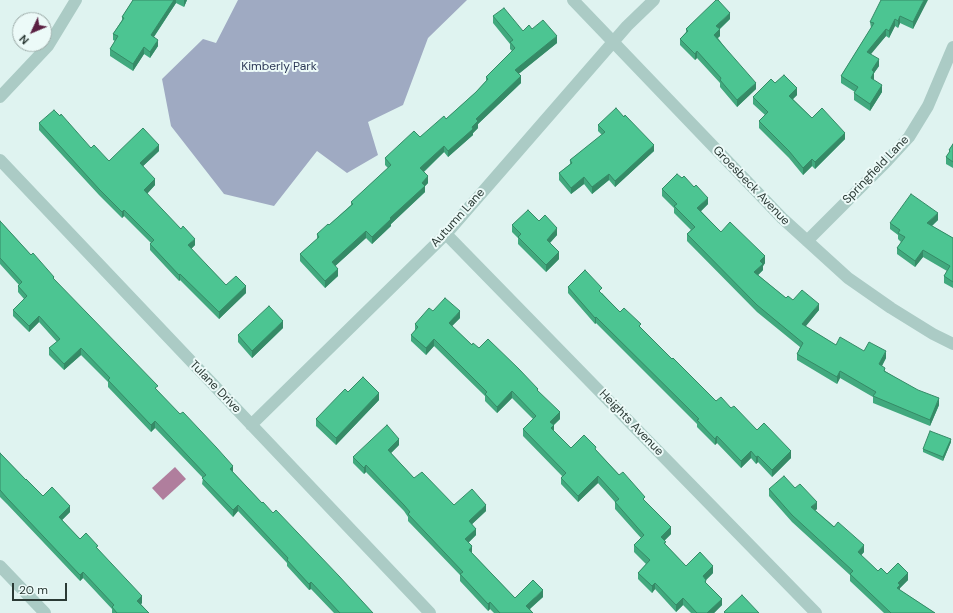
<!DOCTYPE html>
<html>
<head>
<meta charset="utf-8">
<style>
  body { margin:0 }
  #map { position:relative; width:953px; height:613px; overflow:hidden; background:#dff3f0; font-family:"DM Sans",sans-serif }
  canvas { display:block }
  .north { position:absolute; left:12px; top:12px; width:40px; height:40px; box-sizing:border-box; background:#ecfaf8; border:1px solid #9eadaa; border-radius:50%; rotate:226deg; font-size:11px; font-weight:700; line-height:16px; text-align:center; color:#2a3934 }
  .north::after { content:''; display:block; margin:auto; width:14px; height:18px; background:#5b2042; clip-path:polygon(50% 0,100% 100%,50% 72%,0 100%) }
  .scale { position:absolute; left:12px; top:583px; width:55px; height:18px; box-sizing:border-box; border:2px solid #2a3934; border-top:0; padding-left:5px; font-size:12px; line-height:14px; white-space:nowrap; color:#2a3934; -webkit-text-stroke:3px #ecfaf8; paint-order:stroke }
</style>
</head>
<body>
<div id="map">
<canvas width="953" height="613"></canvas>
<div class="north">N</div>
<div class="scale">20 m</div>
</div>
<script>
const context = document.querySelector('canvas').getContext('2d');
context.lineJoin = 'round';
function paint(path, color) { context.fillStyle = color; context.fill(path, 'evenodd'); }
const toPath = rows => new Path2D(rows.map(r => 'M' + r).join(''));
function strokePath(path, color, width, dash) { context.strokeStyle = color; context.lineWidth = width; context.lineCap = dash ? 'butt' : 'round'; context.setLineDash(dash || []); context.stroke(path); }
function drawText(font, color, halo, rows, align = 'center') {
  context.font = font + ' "DM Sans",sans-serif'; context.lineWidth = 4; context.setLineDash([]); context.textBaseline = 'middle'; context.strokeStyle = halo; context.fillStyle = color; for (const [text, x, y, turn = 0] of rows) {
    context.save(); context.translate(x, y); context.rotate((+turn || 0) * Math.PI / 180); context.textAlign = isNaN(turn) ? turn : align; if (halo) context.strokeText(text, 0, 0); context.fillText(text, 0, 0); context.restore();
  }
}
paint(toPath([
  [238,0,467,0,428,38,403,105,368,122,378,155,347,173,317,151,274,206,224,194,171,126,162,79,203,39,216,43]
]), '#9faac2');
paint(toPath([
  [175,467,186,479,163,500,152,488]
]), '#b07e9d');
strokePath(toPath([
  [573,0,782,218,848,278,891,308,933,334,953,344],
  [0,97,48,46,76,0],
  [0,160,430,613],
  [446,234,816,613],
  [807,241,887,161,909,137,928,106,953,47],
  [251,425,446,234,627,26,654,0],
  [0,566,45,613]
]), '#abcbc5', 12);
paint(toPath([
  [133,0,187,0,184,7,176,3,154,37,158,46,150,58,144,54,133,71,110,56,110,49,115,41,113,40,113,34,122,20,122,17],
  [926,2,913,29,900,23,898,28,895,26,889,38,886,36,870,54,879,66,874,73,874,80,882,92,870,111,854,100,854,93,855,92,841,83,841,76,871,28,870,22],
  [493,16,523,31,532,29,557,43,518,74,521,83,478,124,478,128,473,133,473,135,448,157,444,152,424,172,428,183,425,186,425,192,391,224,391,226,372,244,366,238,335,266,338,276,325,288,300,261,300,254,317,239,317,234,329,225,351,205,351,202,388,168,385,165,385,158,420,137,446,119,476,92,486,81,486,77,512,51,510,49,510,44,493,23],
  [730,19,720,29,720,36,718,38,756,89,737,107,720,87,720,83,697,58,695,60,680,45,680,39,686,32,686,29],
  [775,83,797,95,793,99,812,118,845,139,815,169,812,166,803,175,789,158,759,128,759,121,765,115,753,104,753,97],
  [39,123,91,148,109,161,159,151,143,166,155,185,147,194,195,245,191,249,226,285,246,293,219,319,180,280,179,281,150,250,150,244,151,243,124,216,122,218,99,195,39,130],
  [598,125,654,151,615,187,609,180,592,194,584,184,571,194,559,180,559,173,570,164,570,160,602,135,598,131],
  [953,144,953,168,946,164,946,157,949,153,949,150],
  [662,189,708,204,701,211,721,232,765,263,763,266,763,270,758,275,786,298,819,310,805,326,836,345,864,351,886,358,882,366,885,371,939,405,930,426,873,403,873,397,840,378,837,384,797,360,797,354,800,347,757,312,687,241,687,234,691,230,674,213,674,208,662,196],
  [938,220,932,226,953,238,953,288,944,283,944,276,947,271,923,257,915,267,897,254,897,248,901,242,898,239,898,235,890,229,890,223],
  [0,221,31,255,262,503,373,613,334,613,311,589,309,590,287,566,287,563,238,511,233,517,202,484,203,478,155,428,151,432,108,387,108,382,81,355,64,370,49,355,49,348,57,342,39,322,29,332,13,316,13,310,24,299,18,292,18,286,19,285,0,264],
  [539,221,557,235,550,243,559,259,546,272,518,244,518,238,512,232,512,225],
  [568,287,602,293,620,312,641,329,672,359,716,401,731,408,791,458,772,477,758,462,756,464,751,458,741,468,717,443,715,445,697,427,697,424,596,323,595,324,568,293],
  [433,311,460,318,452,326,472,345,479,348,538,391,560,419,554,425,554,431,571,448,596,450,645,502,671,534,664,541,666,545,686,566,713,573,706,580,706,583,722,605,714,613,691,613,683,605,676,612,655,589,652,593,638,579,638,573,646,564,634,552,634,545,641,538,615,509,615,502,598,483,578,502,561,484,561,478,562,476,523,436,523,429,533,419,512,398,497,413,485,401,485,396,434,346,426,355,411,341,411,335,415,331,415,324],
  [283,328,252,358,238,342,238,335],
  [348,392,379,400,336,445,316,426,316,419],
  [951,442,943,461,923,452,923,449],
  [399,445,391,453,414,478,454,505,486,511,472,524,476,535,468,543,472,553,515,598,543,597,530,609,533,613,494,613,490,609,488,611,460,581,460,575,408,521,408,517,404,511,366,472,364,474,353,463,353,457],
  [0,453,26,480,43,496,70,512,62,520,80,539,98,549,142,603,141,604,149,613,112,613,112,609,83,578,80,581,7,504,0,497],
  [795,488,817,509,815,510,864,552,861,555,878,571,908,580,900,588,900,590,935,613,884,613,850,581,850,575,792,522,769,496,769,489]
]), '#41a97e');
paint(toPath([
  [174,0,176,0,176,3,151,41,151,35],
  [184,0,187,0,184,7],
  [924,0,928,0,913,29,913,22],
  [730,13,730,19,716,32,716,26],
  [900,16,900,23,898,28,898,21],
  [895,19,895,26,889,38,889,31],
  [720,29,720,36,714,41,714,35],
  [886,29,886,36,867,59,867,52],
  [557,36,557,43,515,77,515,70],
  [158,40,158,46,150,58,150,52],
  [144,47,144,54,133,71,133,64],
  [697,51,697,58,695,60,695,54],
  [879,59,879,66,874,73,874,79,871,85,872,70],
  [521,76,521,83,478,124,478,128,473,133,473,135,448,157,448,151,472,127,476,119],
  [756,83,756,89,737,107,737,100],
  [882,85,882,92,870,111,870,104],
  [797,88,797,95,789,103,789,96],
  [845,133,845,139,815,169,815,162],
  [159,145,159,151,140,169,140,163],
  [654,145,654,151,615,187,615,181],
  [444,146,444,152,420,175,420,168],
  [812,159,812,166,803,175,803,168],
  [609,174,609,180,592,194,592,187],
  [428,176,428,183,425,186,425,192,391,224,391,226,372,244,372,237,390,218,422,183],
  [584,177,584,184,571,194,571,188],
  [155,179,155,185,144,197,144,190],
  [708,198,708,204,697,215,697,208],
  [124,210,124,216,122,218,122,212],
  [938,213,938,220,927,230,927,223],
  [557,228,557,235,547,246,547,240],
  [366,231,366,238,332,269,332,262],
  [195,239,195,245,188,252,188,245],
  [923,250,923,257,915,267,915,261],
  [559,252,559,259,546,272,546,265],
  [765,256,765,263,763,266,763,270,754,279,754,272,760,261],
  [338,269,338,276,325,288,325,281],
  [180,274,180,280,179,281,179,275],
  [246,286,246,293,219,319,219,312],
  [819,304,819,310,802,331,802,324],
  [460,311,460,318,449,329,449,323],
  [39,316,39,322,29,332,29,326],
  [596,317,596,323,595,324,595,318],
  [283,321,283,328,252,358,252,351],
  [434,339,434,346,426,355,426,348],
  [81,348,81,355,64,370,64,364],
  [886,351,886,358,879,371,879,364],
  [840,371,840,378,837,384,837,377],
  [512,391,512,398,497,413,497,407],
  [379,393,379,400,336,445,336,438],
  [939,398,939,405,930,426,930,420],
  [560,412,560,419,550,428,550,422],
  [155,421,155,428,151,432,151,425],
  [554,425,554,432,551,428],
  [717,436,717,443,715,445,715,439],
  [399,439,399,445,388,456,388,450],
  [951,439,951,442,943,461,943,457],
  [751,451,751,458,741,468,741,461],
  [791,451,791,458,772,477,772,470],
  [758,456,758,462,756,464,756,457],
  [366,465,366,472,364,474,364,468],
  [233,466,233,472,230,469],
  [598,476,598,483,578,502,578,496],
  [817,502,817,509,811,514,811,507],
  [238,505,238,511,233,517,233,510],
  [486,505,486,511,469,527,469,521],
  [70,506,70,512,59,523,59,517],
  [671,527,671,534,661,544,661,537],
  [476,529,476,535,465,546,465,539],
  [864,545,864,552,858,559,858,552],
  [472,546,472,553,469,550],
  [713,566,713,573,703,583,703,576],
  [83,572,83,578,80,581,80,575],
  [908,573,908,580,900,588,900,592,897,588,898,583],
  [311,582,311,589,309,590,309,584],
  [655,583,655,589,652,593,652,586],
  [543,590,543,597,526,612,526,606],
  [142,596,142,603,137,608,137,601],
  [683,598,683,605,676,612,676,605],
  [722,599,722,605,714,613,707,613],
  [490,602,490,609,488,611,488,604]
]), '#358a66');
const building = toPath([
  [133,0,174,0,151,35,158,40,150,52,144,47,133,64,110,49,118,36,113,34,124,18,122,17,133,0],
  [716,0,718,0,730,13,716,26,720,29,714,35,756,83,737,100,720,80,721,78,697,51,695,54,680,39,688,31,686,29,716,0],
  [881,0,924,0,913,22,900,16,898,21,895,19,889,31,886,29,867,52,879,59,872,70,874,72,871,78,882,85,870,104,854,93,858,87,841,76,874,23,870,22,881,0],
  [504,8,523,31,529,25,532,29,543,20,557,36,515,70,521,76,476,119,478,121,472,127,473,129,448,151,444,146,420,168,428,176,422,183,425,186,390,218,391,219,372,237,366,231,332,262,338,269,325,281,300,254,319,237,317,234,328,224,329,225,353,204,351,202,391,165,385,158,414,131,420,137,444,116,446,119,476,92,488,79,486,77,515,48,510,42,513,40,493,16,504,8],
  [784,75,797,88,789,96,812,118,822,108,845,133,815,162,812,159,803,168,789,151,759,121,768,112,753,97,771,79,775,83,784,75],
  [616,108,624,117,625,115,654,145,615,181,609,174,592,187,584,177,571,188,559,173,572,163,570,160,605,132,598,125,616,108],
  [54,110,60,116,61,114,91,148,94,145,109,161,143,128,159,145,140,163,155,179,144,190,181,229,183,226,195,239,188,245,226,285,236,276,246,286,219,312,180,274,179,275,150,244,154,240,124,210,122,212,99,189,39,123,54,110],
  [953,144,953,162,946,157,950,151,949,150,953,144],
  [677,174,682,178,684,176,694,187,696,185,708,198,697,208,721,232,730,222,765,256,760,261,763,264,754,272,786,298,788,296,793,300,802,290,819,304,802,324,836,345,840,337,864,351,869,342,886,351,879,364,885,368,884,371,918,390,939,398,930,420,873,396,876,392,840,371,837,377,797,354,803,343,757,305,687,234,695,227,674,206,677,204,662,189,677,174],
  [911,194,938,213,927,223,953,238,953,282,944,276,950,266,923,250,915,261,897,248,905,237,898,233,900,230,890,223,911,194],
  [528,210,539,221,545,215,557,228,547,240,559,252,546,265,518,237,521,234,512,225,528,210],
  [0,221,31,255,33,253,54,277,53,278,158,386,155,388,180,414,183,412,216,447,233,466,230,469,262,503,263,502,273,513,276,510,339,576,373,613,340,613,311,582,309,584,287,560,288,558,238,505,233,510,202,478,206,475,155,421,151,425,108,380,110,378,81,348,64,364,49,348,60,339,39,316,29,326,13,310,27,296,18,286,22,282,0,258,0,221],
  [585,270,602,288,599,291,620,312,624,308,641,324,639,326,672,359,673,358,716,401,721,397,731,408,734,406,757,430,764,423,791,451,772,470,758,456,756,457,751,451,741,461,717,436,715,439,697,420,699,419,596,317,595,318,568,287,585,270],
  [445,298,460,311,449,323,472,345,473,343,479,348,488,339,519,369,538,389,537,390,560,412,550,422,554,425,551,428,571,448,584,435,596,447,595,449,619,475,623,472,645,497,643,499,671,527,661,537,666,542,664,543,686,566,700,552,713,566,703,576,706,580,705,582,722,599,707,613,697,613,683,598,676,605,655,583,652,586,638,573,650,560,634,545,644,535,615,502,619,499,598,476,578,496,561,478,566,473,523,429,536,416,512,391,497,407,485,394,487,392,434,339,426,348,411,335,418,327,415,324,429,308,433,311,445,298],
  [269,306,283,321,252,351,238,335,269,306],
  [363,377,379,393,336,438,316,419,345,389,348,392,363,377],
  [387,425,399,439,388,450,414,478,422,472,454,505,472,489,486,505,469,521,476,529,465,539,472,546,469,550,515,598,533,580,543,590,526,606,533,613,500,613,490,602,488,604,460,574,463,572,408,514,410,512,404,505,366,465,364,468,353,457,387,425],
  [930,431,951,439,943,457,923,449,930,431],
  [0,453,26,480,26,479,43,496,52,487,70,506,59,517,80,539,86,533,98,546,96,547,142,596,137,601,149,613,117,613,112,607,114,605,83,572,80,575,7,498,0,490,0,453],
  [784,476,795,488,800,484,817,502,811,507,834,527,838,522,864,545,858,552,878,571,881,568,887,574,898,563,908,573,898,583,900,585,897,588,935,613,891,613,850,574,853,571,792,515,769,489,784,476],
  [742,595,759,613,725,613,724,612,742,595]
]);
paint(building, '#4cc592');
strokePath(building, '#358a66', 1);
drawText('12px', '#2e3a57', '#ecfaf8', [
  ["Kimberly Park",279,67]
]);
drawText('12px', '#2a3934', '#ecfaf8', [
  ["Springfield Lane",876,170,-46],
  ["Groesbeck Avenue",751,186,46],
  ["Autumn Lane",458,218,-48],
  ["Tulane Drive",215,387,46],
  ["Heights Avenue",631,423,46]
]);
</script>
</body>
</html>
